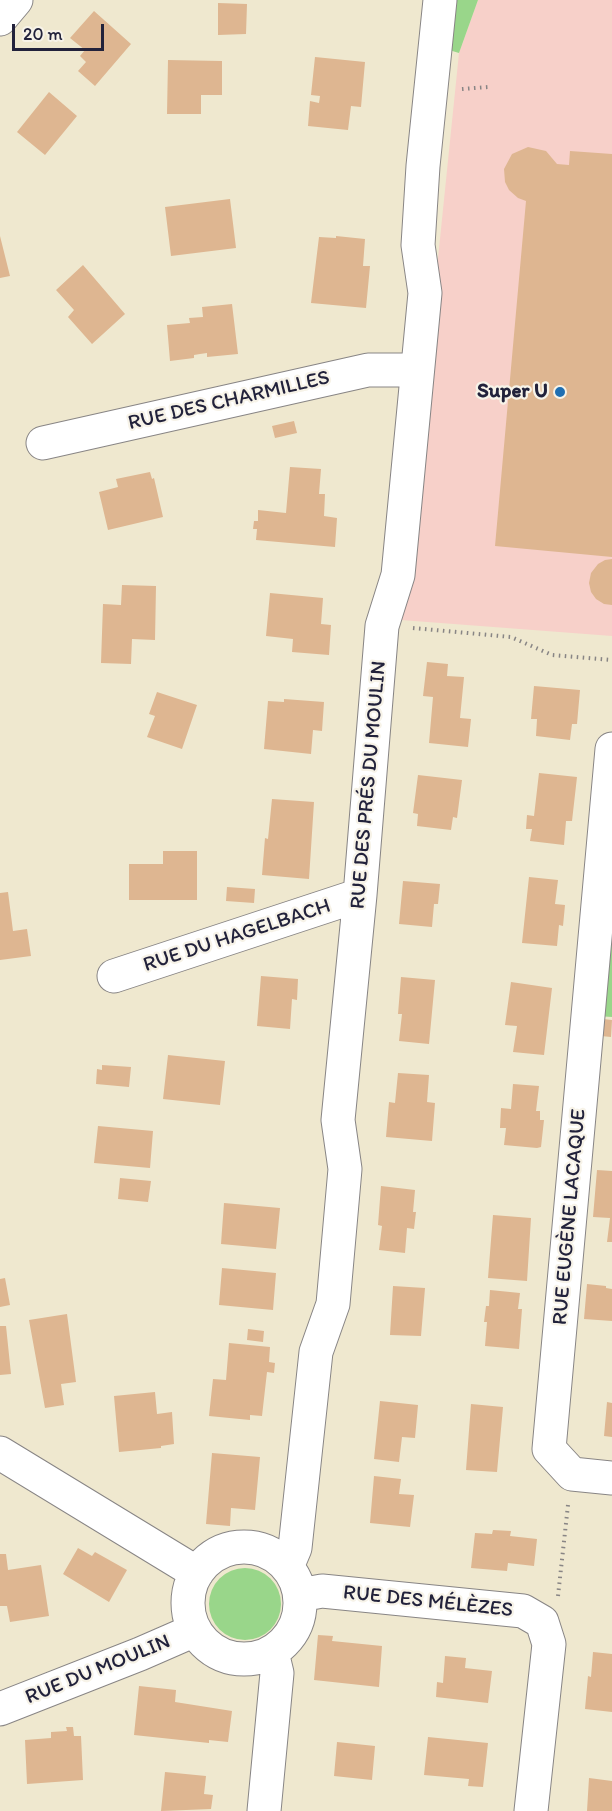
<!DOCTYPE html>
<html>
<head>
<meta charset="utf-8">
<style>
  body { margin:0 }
  #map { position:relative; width:612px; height:1811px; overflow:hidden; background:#efe8cf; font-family:Itim,sans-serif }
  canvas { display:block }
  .scale { position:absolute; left:12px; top:24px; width:92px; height:27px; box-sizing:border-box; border:3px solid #22223b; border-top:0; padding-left:8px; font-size:18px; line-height:21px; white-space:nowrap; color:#22223b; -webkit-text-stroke:4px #f7f3e8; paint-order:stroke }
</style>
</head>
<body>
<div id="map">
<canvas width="612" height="1811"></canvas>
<div class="scale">20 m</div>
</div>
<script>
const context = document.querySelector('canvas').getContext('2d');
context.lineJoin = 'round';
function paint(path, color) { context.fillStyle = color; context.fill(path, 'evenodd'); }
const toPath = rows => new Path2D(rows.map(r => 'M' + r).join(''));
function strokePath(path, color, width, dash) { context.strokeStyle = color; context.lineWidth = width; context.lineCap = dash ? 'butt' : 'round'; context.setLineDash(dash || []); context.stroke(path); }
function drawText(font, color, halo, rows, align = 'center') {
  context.font = font + ' Itim,sans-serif'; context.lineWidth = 4.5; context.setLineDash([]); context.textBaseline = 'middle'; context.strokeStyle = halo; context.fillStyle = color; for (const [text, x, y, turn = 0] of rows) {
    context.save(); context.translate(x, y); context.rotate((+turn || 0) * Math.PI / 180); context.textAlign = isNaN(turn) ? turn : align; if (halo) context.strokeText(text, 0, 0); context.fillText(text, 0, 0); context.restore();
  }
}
paint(toPath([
  [478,0,612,0,612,636,401,620,459,53]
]), '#f7d0c9');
paint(toPath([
  [454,0,478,0,459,53,449,50],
  [604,938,612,939,612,1017,597,1016],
  '209 1604a36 36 0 1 1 72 0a36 36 0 1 1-72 0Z'
]), '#99d68a');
paint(toPath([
  [218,3,247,4,246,34,218,35],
  [94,11,131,44,95,86,78,71,86,62,80,56,85,50,70,38],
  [315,57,365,62,361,107,351,106,348,130,308,126,310,101,319,103,320,96,311,95],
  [168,60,222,61,222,95,201,95,201,114,167,114],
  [49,92,77,116,45,155,17,132],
  [528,147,546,151,557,164,569,165,570,151,612,154,612,557,495,546,526,201,518,198,509,190,505,182,504,169,512,154],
  [230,199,236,248,171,256,165,207],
  [0,236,10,276,0,278],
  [336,236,365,239,363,266,370,266,366,308,311,303,319,237,336,238],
  [83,265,125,314,92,344,68,317,74,310,56,290],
  [232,304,238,354,207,357,207,353,200,354,194,355,194,358,170,361,167,325,190,323,189,318,203,317,202,307],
  [294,421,297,433,275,438,272,426],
  [290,467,321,469,319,494,325,494,324,516,337,518,335,547,256,540,257,529,253,529,254,521,258,521,258,510,286,513],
  [150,472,152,479,154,478,163,517,108,530,99,492,118,487,116,479],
  [612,559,612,605,604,604,596,599,591,592,589,583,591,573,598,564,605,560],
  [122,585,156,586,155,640,132,639,131,664,101,663,103,604,121,605],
  [270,593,323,598,321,624,331,625,329,655,292,652,293,639,266,636],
  [427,662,448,664,447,676,464,677,460,718,471,719,468,747,429,743,433,697,423,696],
  [534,686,580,690,577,724,572,724,570,740,536,736,537,719,531,719],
  [157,692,197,705,182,749,147,737,155,716,149,714],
  [284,699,324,702,322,731,313,730,311,754,264,749,268,701,284,702],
  [539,773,577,777,572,821,566,821,564,845,530,841,532,829,526,829,527,815,534,816],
  [418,775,462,780,457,818,453,817,451,830,417,826,418,814,413,813],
  [272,799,314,802,309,879,262,875,265,838,268,839],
  [163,851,197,851,197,900,129,900,129,864,163,864],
  [529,877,558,880,555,904,565,905,563,926,559,925,557,946,522,943],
  [403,881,440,884,438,904,434,904,432,927,399,924],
  [227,887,255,889,254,903,226,901],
  [8,892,13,931,27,929,31,956,0,960,0,893],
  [261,976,298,979,297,1000,292,999,290,1029,257,1026],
  [401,977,435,980,429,1044,399,1041,402,1014,398,1014],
  [511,982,552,988,544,1055,513,1052,517,1026,505,1025],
  [603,1019,612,1020,611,1037,601,1036],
  [168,1055,225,1061,220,1105,163,1099],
  [102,1065,131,1067,129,1087,96,1084,97,1069,102,1070],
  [398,1073,429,1075,427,1102,435,1103,432,1141,386,1137,389,1102,395,1103],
  [513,1084,539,1086,536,1111,540,1111,540,1120,544,1120,541,1147,537,1148,504,1145,506,1128,500,1128,501,1108,511,1109],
  [98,1126,153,1131,150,1168,94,1163],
  [597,1170,612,1171,612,1242,607,1242,610,1218,593,1217],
  [120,1178,151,1181,148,1202,118,1199],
  [381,1186,415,1190,413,1212,416,1212,414,1229,407,1228,405,1253,379,1250,382,1226,378,1225],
  [224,1203,280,1208,276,1249,221,1244],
  [493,1215,531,1218,527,1281,488,1278],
  [222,1268,276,1273,273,1310,219,1305],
  [5,1278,10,1305,0,1307,0,1279],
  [587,1284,606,1286,606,1288,612,1289,612,1321,584,1319],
  [393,1286,425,1288,421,1336,390,1335],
  [490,1290,520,1293,518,1309,522,1309,519,1349,485,1346,487,1322,484,1322,486,1306,489,1306],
  [67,1314,76,1382,61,1384,64,1405,45,1408,29,1320],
  [0,1326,6,1326,11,1374,0,1375],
  [248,1329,264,1331,263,1342,247,1340],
  [229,1343,270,1347,269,1362,275,1363,274,1373,267,1372,262,1416,250,1415,250,1420,209,1416,213,1379,226,1380],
  [155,1392,157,1414,172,1412,174,1444,161,1446,161,1448,119,1452,114,1396],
  [380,1401,418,1405,415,1438,402,1437,399,1462,374,1459],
  [607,1402,612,1403,612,1437,604,1436],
  [471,1404,503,1407,497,1472,466,1470],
  [212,1453,260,1457,255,1510,231,1508,230,1526,206,1524],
  [374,1476,401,1479,399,1494,414,1495,410,1527,370,1523],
  [493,1530,511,1531,510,1536,537,1539,534,1566,508,1563,507,1571,471,1568,475,1533,492,1534],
  [78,1548,92,1556,95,1552,127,1570,109,1602,63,1574],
  [0,1554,6,1554,8,1570,41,1565,49,1616,10,1622,7,1606,0,1606],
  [318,1635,333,1636,332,1641,382,1646,379,1687,314,1680],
  [593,1652,612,1654,612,1712,585,1709,588,1676,591,1677],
  [445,1656,466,1658,465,1668,492,1671,488,1703,436,1697,437,1682,443,1683],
  [139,1686,176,1690,175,1702,232,1711,228,1742,209,1740,209,1743,134,1735],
  [66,1727,73,1727,74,1736,81,1736,83,1780,27,1784,25,1740,51,1738,51,1732,67,1731],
  [428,1737,488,1743,483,1787,468,1786,469,1779,424,1775],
  [337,1742,375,1746,372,1780,334,1776],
  [165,1772,206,1776,204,1794,213,1795,211,1809,161,1811],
  [589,1778,612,1781,612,1811,587,1811]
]), '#deb691');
const minor = toPath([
  [43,443,368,370,417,370],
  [612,749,549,1449,572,1474,612,1478],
  [114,976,360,895],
  [0,1453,197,1573],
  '188 1603a56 56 0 1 1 112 0a56 56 0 1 1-112 0Z',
  [287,1567,295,1548,316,1352,333,1304,345,1169,338,1120,360,895,382,626,398,575,425,293,418,245,423,166,440,0],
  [300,1595,322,1591,523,1611,542,1622,549,1644,531,1811],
  [0,1709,140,1654,195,1630],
  [264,1811,277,1673,272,1652]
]);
const major = toPath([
  [0,19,16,0]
]);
strokePath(minor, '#888585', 35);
strokePath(major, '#888585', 35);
strokePath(toPath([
  [462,89,488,87],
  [413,628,511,637,552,655,612,660],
  [558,1596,568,1505]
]), '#888585', 4, [1.5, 4.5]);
strokePath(minor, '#fff', 33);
strokePath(major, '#fff', 33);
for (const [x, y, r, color] of [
  [560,392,6,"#1f6fb2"]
]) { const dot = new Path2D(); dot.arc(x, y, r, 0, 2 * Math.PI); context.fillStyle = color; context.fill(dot); strokePath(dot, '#f7f3e8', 2); }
drawText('bold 21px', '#22223b', '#f7f3e8', [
  ["Super U",548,392]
], 'right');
drawText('21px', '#22223b', '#f7f3e8', [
  ["RUE DES CHARMILLES",229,401,-13],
  ["RUE DES PRÉS DU MOULIN",369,785,-85],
  ["RUE DU HAGELBACH",237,936,-18],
  ["RUE EUGÈNE LACAQUE",570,1217,-85],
  ["RUE DES MÉLÈZES",428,1602,6],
  ["RUE DU MOULIN",98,1670,-22]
]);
</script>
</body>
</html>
